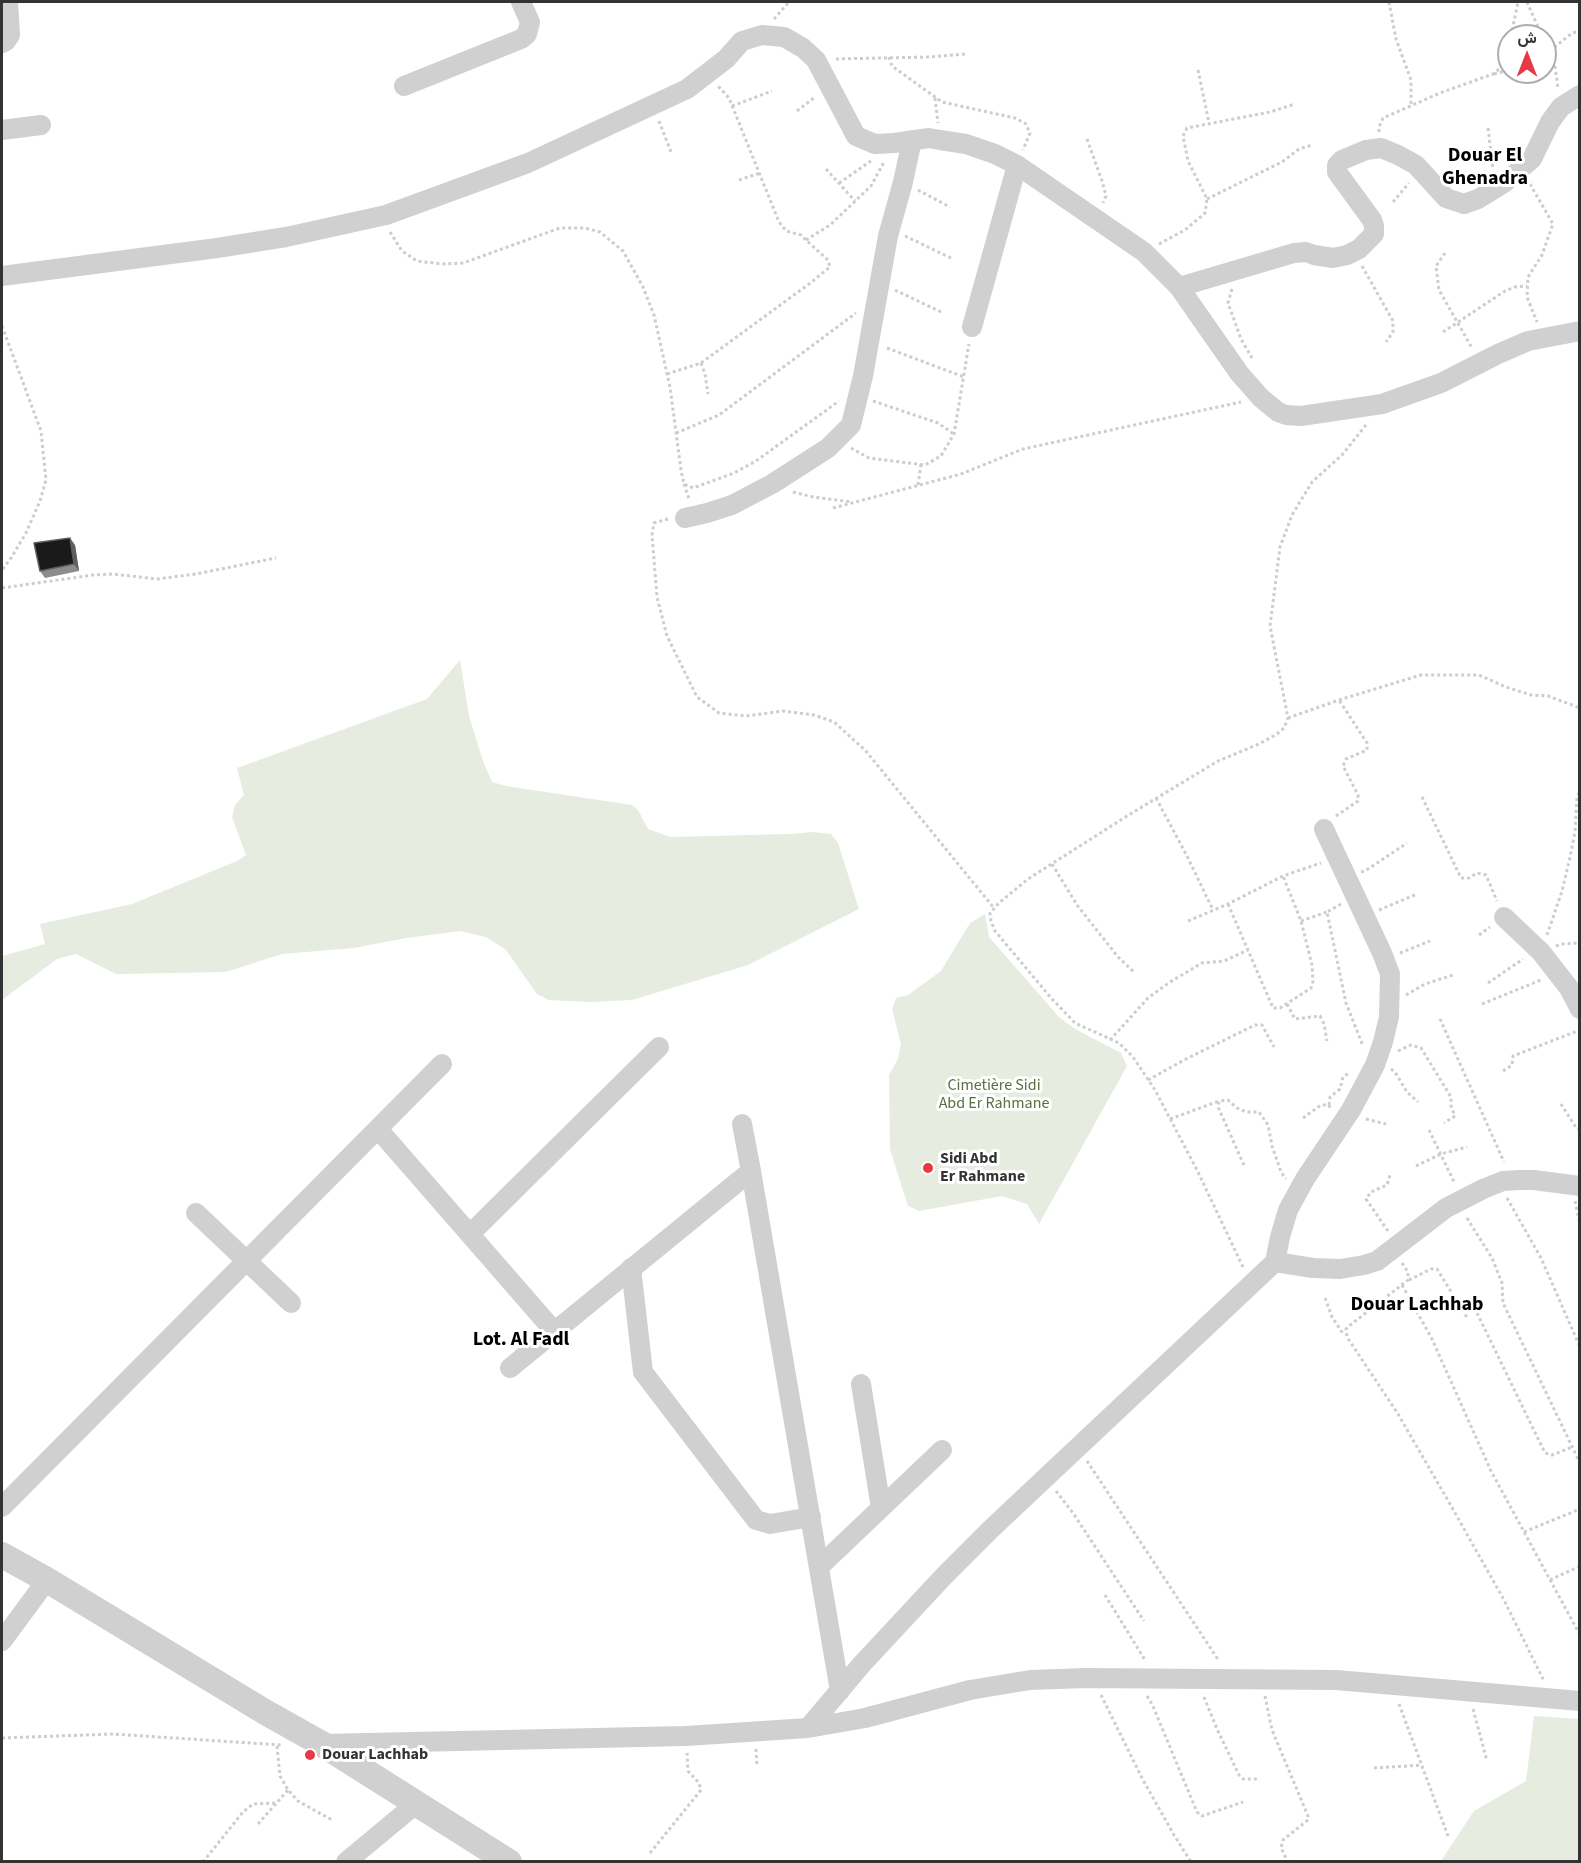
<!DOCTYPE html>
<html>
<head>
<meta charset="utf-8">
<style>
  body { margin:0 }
  #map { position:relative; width:1581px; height:1863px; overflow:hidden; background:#fff; font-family:"Source Sans 3",Vazirmatn,sans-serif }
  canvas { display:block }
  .frame { position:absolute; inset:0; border:3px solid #333; pointer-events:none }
  .north { position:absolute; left:1497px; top:24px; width:60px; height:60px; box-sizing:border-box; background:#fff; border:2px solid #adadad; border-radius:50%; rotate:0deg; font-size:16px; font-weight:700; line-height:24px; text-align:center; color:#333 }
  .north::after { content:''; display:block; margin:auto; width:21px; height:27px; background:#e63946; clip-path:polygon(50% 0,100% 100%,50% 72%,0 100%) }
</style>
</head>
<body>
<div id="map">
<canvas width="1581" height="1863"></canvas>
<div class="frame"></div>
<div class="north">ش</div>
</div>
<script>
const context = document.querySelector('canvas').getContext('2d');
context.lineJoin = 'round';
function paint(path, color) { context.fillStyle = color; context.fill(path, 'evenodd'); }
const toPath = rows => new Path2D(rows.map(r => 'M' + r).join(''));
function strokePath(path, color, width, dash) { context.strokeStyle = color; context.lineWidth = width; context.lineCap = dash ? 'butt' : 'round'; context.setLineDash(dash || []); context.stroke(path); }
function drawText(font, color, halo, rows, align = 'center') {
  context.font = font + ' "Source Sans 3",sans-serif'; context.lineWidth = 6; context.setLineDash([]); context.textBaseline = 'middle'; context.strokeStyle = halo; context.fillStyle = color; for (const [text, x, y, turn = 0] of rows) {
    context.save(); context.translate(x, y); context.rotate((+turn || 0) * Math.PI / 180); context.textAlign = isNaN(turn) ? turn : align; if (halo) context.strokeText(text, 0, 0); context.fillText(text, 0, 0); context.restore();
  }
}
paint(toPath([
  [460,660,469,716,483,761,492,782,506,786,632,805,638,810,648,829,670,837,790,834,813,832,831,834,838,843,859,909,748,965,632,1000,590,1002,549,1000,537,994,506,950,486,937,461,931,406,938,354,948,282,954,226,972,116,974,76,954,57,959,2,1000,2,956,45,944,40,924,132,904,237,861,246,855,232,817,235,805,244,795,237,768,427,699],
  [985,914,989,937,1059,1017,1075,1029,1121,1053,1127,1066,1039,1224,1027,1204,1002,1196,919,1211,908,1206,890,1149,889,1075,898,1059,901,1044,892,1009,896,998,908,995,941,971,970,923],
  [1534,1716,1579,1719,1579,1861,1441,1861,1474,1811,1526,1781]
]), '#e6ecdf');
strokePath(toPath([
  [1389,2,1396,39,1411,80,1411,106],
  [1527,2,1542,36],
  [774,19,789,2],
  [1511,36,1518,2],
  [1545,44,1555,67,1558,88],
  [1545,55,1572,33,1580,31],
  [889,57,892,66,942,102,1015,118,1026,124,1030,133,1023,150],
  [836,59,930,57,966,54],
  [1198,70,1209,123],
  [1494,74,1509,70],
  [935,98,938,123],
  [732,106,772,91],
  [797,111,815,97],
  [659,121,671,152],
  [1488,128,1493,169],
  [1379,132,1379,127,1383,118,1440,93,1493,74,1504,65,1509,47],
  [1087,139,1102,181,1106,196,1103,203],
  [826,169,855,201],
  [739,180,760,173],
  [839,183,871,161],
  [1530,184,1553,224,1542,255,1528,277,1527,297,1537,322],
  [918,190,950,207],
  [1207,199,1282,162,1299,149,1312,145],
  [1393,202,1409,183],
  [390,232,402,251,417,261,442,264,463,263,560,228,585,228,600,232,623,251,643,287,654,315,670,387,681,470,684,484,693,488,734,473,756,461,839,401],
  [905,236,951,258],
  [806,240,830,225,871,186,884,162],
  [1159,244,1185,230,1205,213,1207,199,1188,161,1183,136,1187,128,1270,112,1295,104],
  [1445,253,1436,266,1439,290,1472,348],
  [1362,266,1393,321,1393,332,1386,342],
  [1232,289,1228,303,1241,339,1252,358],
  [895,290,941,312],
  [2,326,41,431,46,480,40,501,26,533,11,558,2,570],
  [1443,332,1505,291,1515,287,1527,286],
  [887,348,964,377],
  [701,363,705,374,708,394],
  [667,374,701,363,809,284,830,267,828,260,806,240,801,235,786,231,779,222,729,98,718,86],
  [873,401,938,423,954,434],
  [676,433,719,415,856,313],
  [851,448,869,458,925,465,941,456,954,434,969,344],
  [684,484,689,499],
  [918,485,921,464],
  [793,492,813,497,852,502],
  [833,508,961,474,1023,449,1241,402],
  [668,519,654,523,652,535,657,597,667,636,697,697,719,713,746,716,783,711,814,715,834,722,865,750,994,908],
  [2,588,93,575,113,574,157,579,196,574,276,558],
  [1288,718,1339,700,1421,675,1479,675,1506,687,1531,695,1548,696,1580,708],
  [1422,797,1461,878,1469,878,1477,873,1486,875,1497,901],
  [1156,798,1187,856,1213,910],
  [1336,816,1358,801,1358,795,1343,766,1346,759,1367,750,1367,743,1339,700],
  [1052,864,1077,905,1118,957,1134,972],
  [1361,872,1365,871,1407,843],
  [1228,904,1273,1008,1280,1008,1311,988,1313,981,1312,965,1301,921,1283,876],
  [1341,904,1327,912,1346,1003,1363,1046],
  [1379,910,1417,894],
  [1188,921,1228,904,1283,876,1321,863],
  [1301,921,1327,912],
  [1479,935,1490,927],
  [1547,935,1562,891,1569,862,1575,832,1577,797,1580,791],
  [1556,946,1561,944,1580,943],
  [1400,953,1430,941],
  [1488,983,1523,959],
  [1406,995,1425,984,1453,975],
  [1287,1004,1295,1019,1320,1016,1324,1024,1327,1041],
  [1482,1004,1541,980],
  [1440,1019,1504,1162],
  [1110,1040,1148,998,1170,982,1202,963,1224,961,1248,950],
  [1398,1051,1411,1045,1421,1048,1451,1097,1451,1106,1455,1116,1444,1123],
  [1391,1069,1395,1072,1407,1092,1418,1102],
  [1503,1071,1512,1065,1513,1056,1580,1030],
  [1148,1080,1186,1059,1255,1025,1262,1025,1274,1047],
  [1561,1104,1577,1129,1580,1129],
  [1329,1105,1330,1097,1340,1089,1343,1077,1349,1073],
  [1303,1118,1321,1105,1329,1105,1331,1110],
  [1170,1119,1219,1101],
  [1366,1119,1386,1124],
  [1429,1130,1455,1184],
  [1244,1165,1218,1107,1219,1101,1228,1100,1237,1108,1246,1112,1259,1112,1268,1125,1272,1146,1281,1172,1286,1179],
  [1416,1166,1441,1154,1467,1147],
  [1507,1198,1541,1258,1580,1347],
  [1575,1201,1580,1224],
  [1467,1218,1492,1258,1502,1283,1503,1303,1580,1463],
  [1388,1231,1366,1199,1371,1192,1387,1185,1390,1175],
  [1402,1263,1408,1272,1408,1280,1349,1326,1346,1329,1347,1337,1398,1414,1450,1504,1504,1600,1544,1681],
  [1243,1267,1197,1170,1155,1090,1133,1057,1119,1043,1075,1023,1052,999,995,931,991,921,990,913,999,903,1028,879,1127,816,1218,761,1259,744,1277,734,1284,728,1288,718,1270,626,1280,547,1292,515,1312,482,1342,455,1366,425],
  [1409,1280,1431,1269,1437,1269,1468,1319],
  [1402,1285,1432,1339,1491,1471,1580,1635],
  [1325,1298,1332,1317,1344,1335],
  [1477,1313,1545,1453,1552,1455,1572,1447],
  [1087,1461,1219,1661],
  [1056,1491,1073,1513,1144,1621],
  [1524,1532,1580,1509],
  [1550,1580,1580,1566],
  [1105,1595,1145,1660],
  [1101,1695,1143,1780,1174,1835,1191,1862],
  [1147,1696,1152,1704,1197,1812,1202,1816,1243,1802],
  [1265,1696,1272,1730,1308,1816,1308,1820,1283,1840,1281,1848,1288,1862],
  [1204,1697,1217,1729,1239,1775,1243,1779,1258,1779],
  [1399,1704,1448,1836],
  [1473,1709,1487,1761],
  [2,1738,113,1734,281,1745],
  [277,1746,280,1776,288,1790,298,1801,332,1820],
  [756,1749,757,1767],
  [1374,1768,1422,1765],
  [258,1824,288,1790],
  [650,1853,701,1790,699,1783,688,1771,687,1753],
  [203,1862,243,1812,253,1804,276,1803]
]), '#cdcdcd', 3, [3, 3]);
strokePath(toPath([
  [2,43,6,41,10,35,8,2],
  [404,86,521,39,527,34,530,22,521,2],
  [2,130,41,125],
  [2,276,217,248,286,237,386,215,528,163,687,89,726,59,742,41,762,35,784,37,803,48,816,60,856,136,875,144,894,143,929,138,940,140,966,144,995,154,1017,165,1144,252,1179,287,1239,373,1261,398,1278,412,1286,415,1301,416,1382,404,1441,383,1498,354,1528,341,1580,331],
  [1179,287,1294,253,1306,252,1314,255,1333,258,1347,255,1359,249,1374,234,1374,226,1372,220,1337,172,1337,165,1342,160,1366,150,1381,148,1398,155,1416,165,1446,198,1464,204,1478,199,1504,183,1532,159,1550,122,1561,107,1580,95],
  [972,327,1017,165],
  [685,518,707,513,732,505,772,484,828,448,851,425,863,376,888,236,903,182,912,140],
  [1504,917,1541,952,1569,988,1580,1009],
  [378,1129,554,1331],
  [751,1171,840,1691],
  [196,1213,291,1303],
  [470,1234,659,1047],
  [1275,1262,1280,1237,1288,1210,1305,1179,1351,1110,1375,1065,1383,1042,1389,1017,1390,974,1382,953,1324,829],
  [631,1268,643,1372,756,1520,770,1524,811,1517],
  [510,1368,751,1171,742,1124],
  [861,1384,881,1508],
  [2,1507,442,1064],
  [819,1567,942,1450],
  [2,1641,47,1580],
  [808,1728,865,1718,970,1690,1030,1680,1086,1678,1336,1680,1580,1701],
  [322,1744,686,1736,808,1728,862,1664,944,1576,991,1529,1275,1262,1313,1268,1340,1269,1364,1265,1377,1261,1446,1208,1483,1189,1503,1181,1519,1180,1534,1180,1580,1186],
  [346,1862,417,1803]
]), '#d0d0d0', 20);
strokePath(toPath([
  [2,1555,47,1580,265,1712,322,1744,509,1862]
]), '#d0d0d0', 26);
paint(toPath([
  [75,545,79,571,45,578,40,571]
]), '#8c8c8c');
paint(toPath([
  [70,538,75,545,79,571,74,564]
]), '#5f5f5f');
const building = toPath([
  [70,538,74,564,40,571,34,543,70,538]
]);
paint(building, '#1a1a1a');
strokePath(building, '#5f5f5f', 1.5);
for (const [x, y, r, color] of [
  [928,1168,6,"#e63946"],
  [310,1755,6,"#e63946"]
]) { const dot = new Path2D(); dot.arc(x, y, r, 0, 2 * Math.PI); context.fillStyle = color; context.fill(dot); strokePath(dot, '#fff', 2); }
drawText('16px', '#56703f', '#fff', [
  ["Cimetière Sidi",994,1086],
  ["Abd Er Rahmane",994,1104]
]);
drawText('bold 16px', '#333', '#fff', [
  ["Sidi Abd",940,1159],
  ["Er Rahmane",940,1177],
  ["Douar Lachhab",322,1755]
], 'left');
drawText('bold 20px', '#000', '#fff', [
  ["Douar El",1485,157],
  ["Ghenadra",1485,180],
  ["Douar Lachhab",1417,1306],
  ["Lot. Al Fadl",521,1341]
]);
</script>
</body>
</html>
